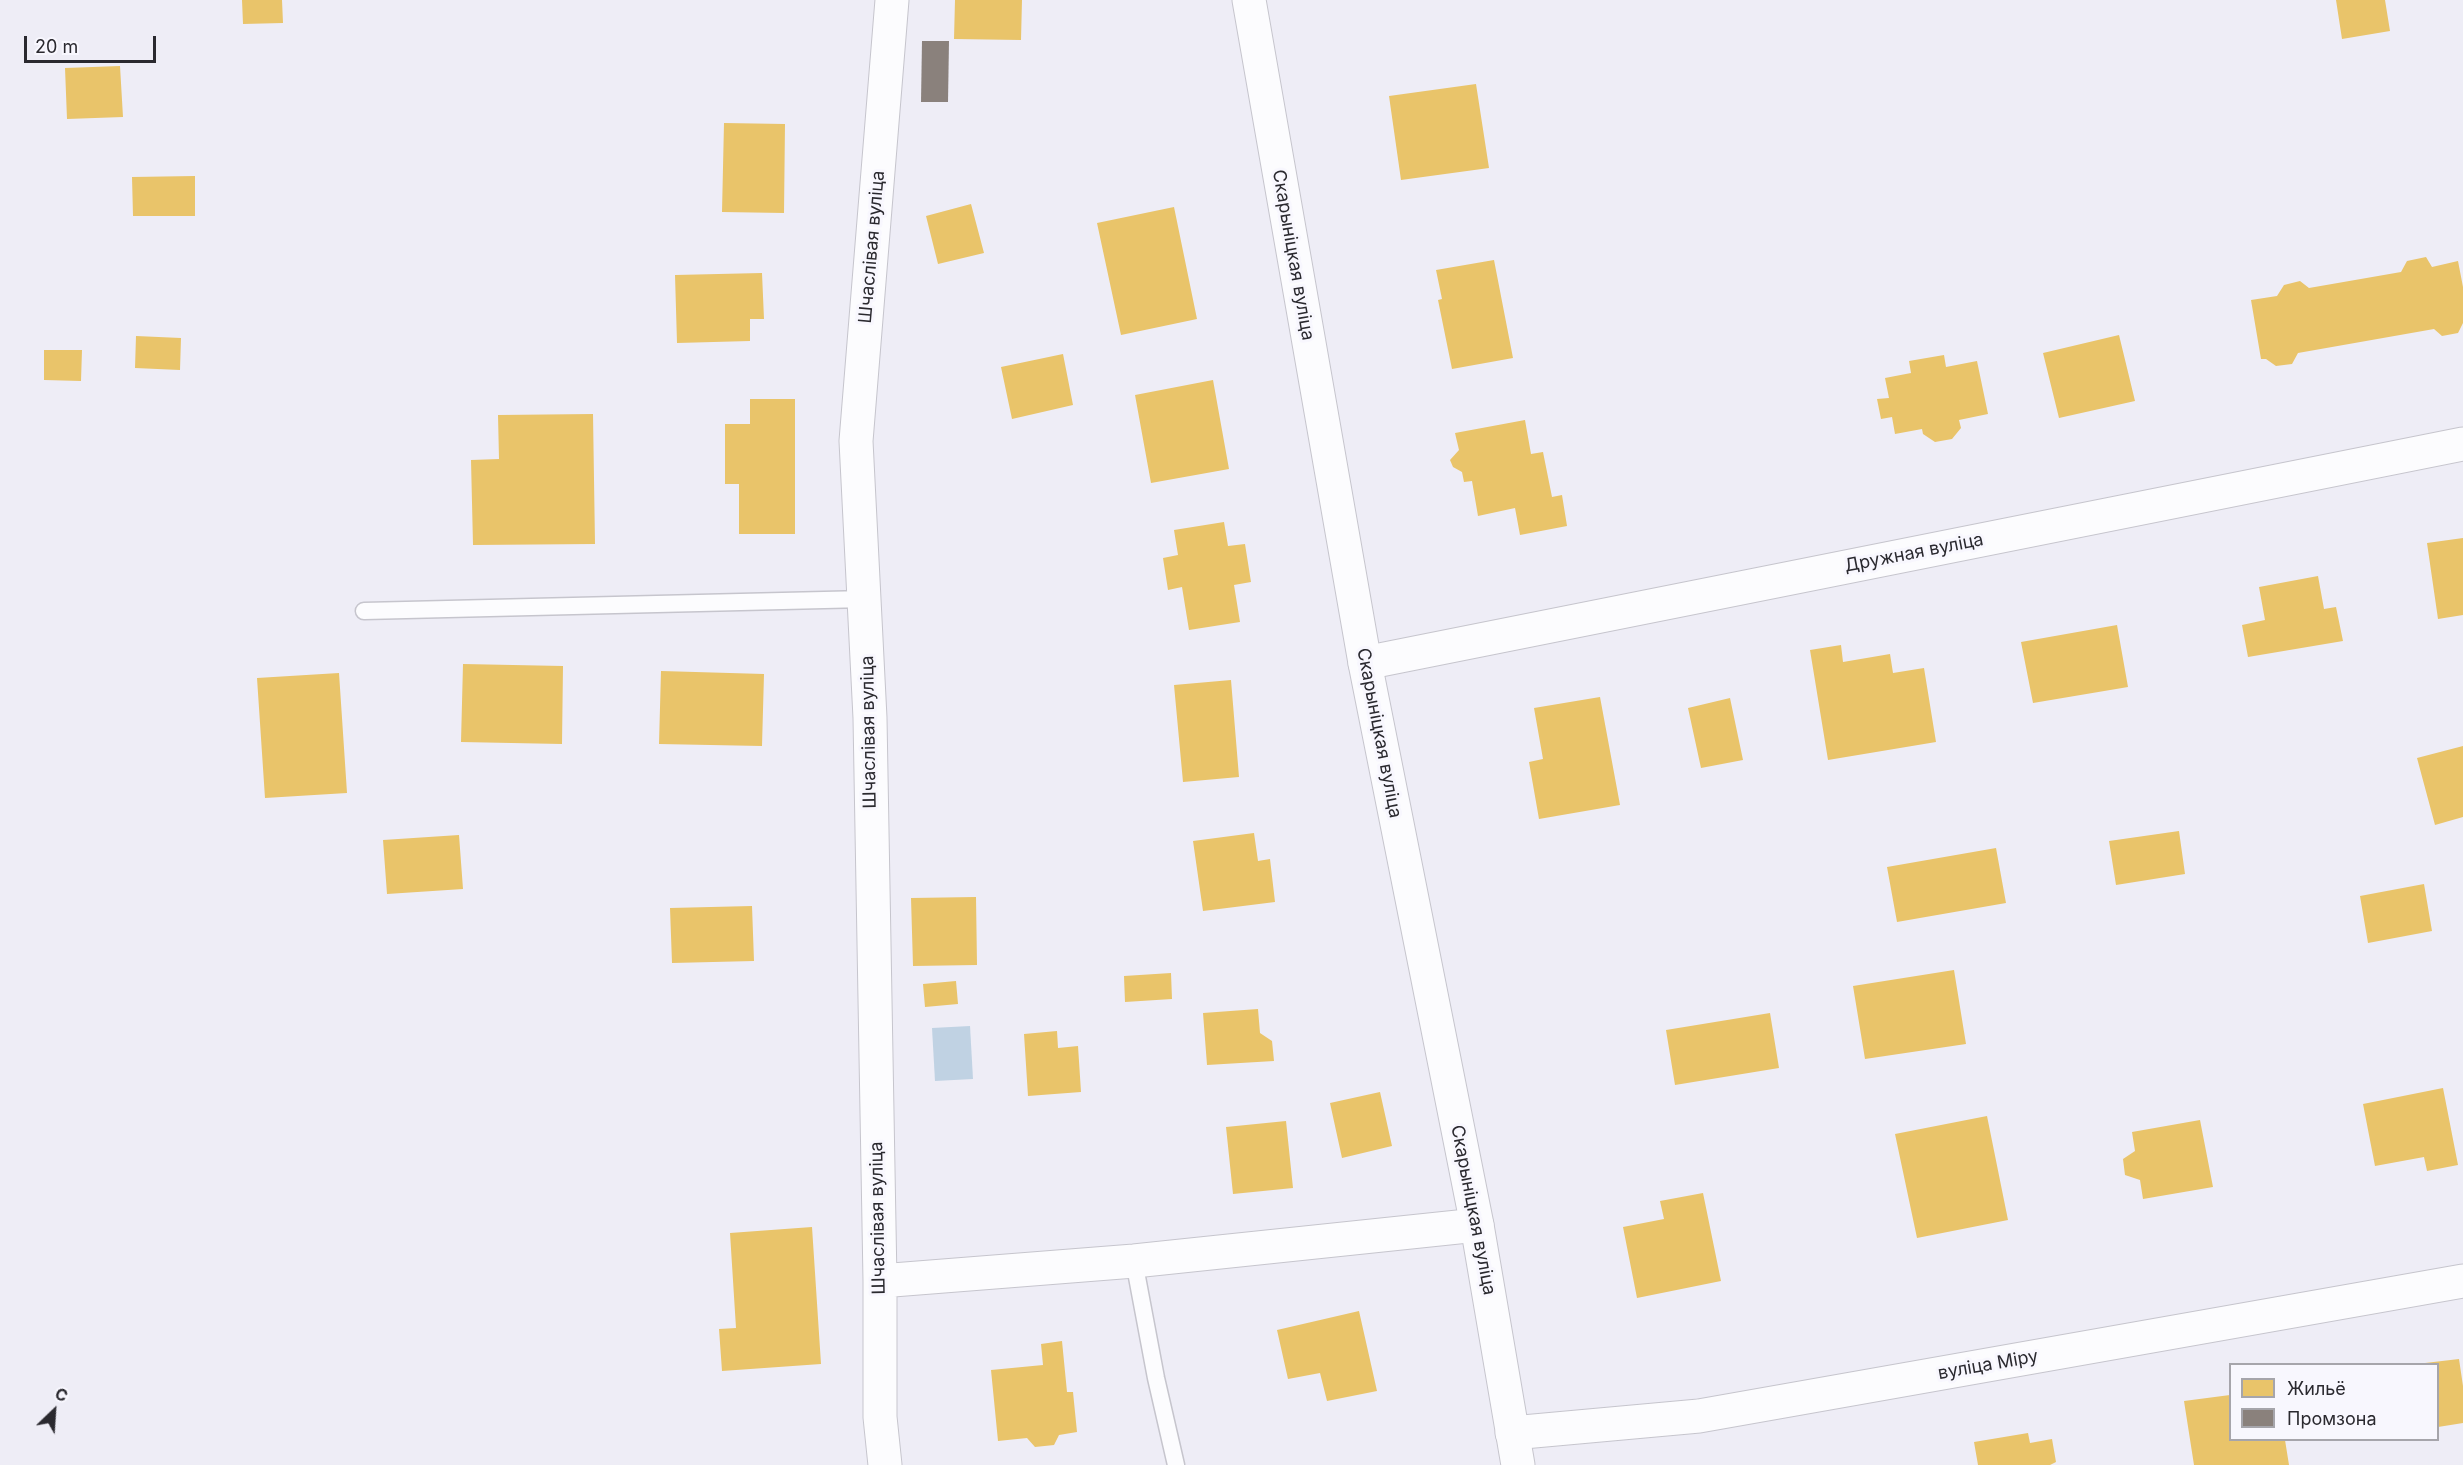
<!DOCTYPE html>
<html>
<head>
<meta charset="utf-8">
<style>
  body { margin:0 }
  #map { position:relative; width:2463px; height:1465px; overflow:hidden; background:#eeedf6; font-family:Inter,sans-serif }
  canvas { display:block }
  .legend { position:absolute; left:2229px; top:1363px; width:210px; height:78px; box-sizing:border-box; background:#f8f7fe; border:2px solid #a6a5ab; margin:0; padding:8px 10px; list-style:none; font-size:18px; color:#2a292f }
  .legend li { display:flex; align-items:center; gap:12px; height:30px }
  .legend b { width:30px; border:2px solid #a6a5ab }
  .north { position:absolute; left:24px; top:1381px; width:60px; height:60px; -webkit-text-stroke:4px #f8f7fe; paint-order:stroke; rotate:25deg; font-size:16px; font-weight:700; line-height:24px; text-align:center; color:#2a292f }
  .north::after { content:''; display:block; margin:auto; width:21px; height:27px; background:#2a292f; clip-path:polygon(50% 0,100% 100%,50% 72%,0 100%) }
  .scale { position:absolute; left:24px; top:36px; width:132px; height:27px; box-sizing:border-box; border:3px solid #2a292f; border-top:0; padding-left:8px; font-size:18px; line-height:21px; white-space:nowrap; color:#2a292f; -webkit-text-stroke:4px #f8f7fe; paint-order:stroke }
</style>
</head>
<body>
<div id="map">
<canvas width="2463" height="1465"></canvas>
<ul class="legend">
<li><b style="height:16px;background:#e9c46a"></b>Жильё</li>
<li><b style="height:16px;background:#8a817c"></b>Промзона</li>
</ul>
<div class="north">С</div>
<div class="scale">20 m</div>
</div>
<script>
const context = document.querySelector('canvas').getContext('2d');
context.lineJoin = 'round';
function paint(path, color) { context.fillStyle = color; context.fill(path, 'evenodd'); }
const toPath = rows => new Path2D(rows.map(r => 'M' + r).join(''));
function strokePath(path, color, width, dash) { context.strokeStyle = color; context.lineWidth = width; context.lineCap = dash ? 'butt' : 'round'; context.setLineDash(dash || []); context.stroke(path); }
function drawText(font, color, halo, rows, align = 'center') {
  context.font = font + ' Inter,sans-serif'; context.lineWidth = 6; context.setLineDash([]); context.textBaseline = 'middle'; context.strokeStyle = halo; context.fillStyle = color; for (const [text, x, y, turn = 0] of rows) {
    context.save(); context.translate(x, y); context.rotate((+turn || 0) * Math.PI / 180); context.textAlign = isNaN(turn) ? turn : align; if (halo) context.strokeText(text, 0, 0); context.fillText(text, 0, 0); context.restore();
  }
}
paint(toPath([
  [970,1026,973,1079,935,1081,932,1028]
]), '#c0d2e3');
paint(toPath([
  [242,0,282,0,283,23,243,24],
  [955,0,1022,0,1021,40,954,39],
  [2336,0,2385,0,2390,31,2342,39],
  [120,66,123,117,67,119,65,68],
  [1476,84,1489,168,1401,180,1389,96],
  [724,123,785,124,784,213,722,212],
  [195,176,195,216,133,216,132,177],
  [971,204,984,253,938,264,926,216],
  [1174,207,1197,319,1121,335,1097,223],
  [2426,257,2432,267,2458,261,2463,287,2463,323,2458,333,2442,336,2434,329,2298,353,2292,364,2276,366,2266,359,2261,359,2251,300,2277,296,2284,285,2300,281,2309,288,2401,272,2407,261],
  [1494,260,1513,358,1452,369,1438,300,1442,299,1436,270],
  [762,273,764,319,750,319,750,341,677,343,675,275],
  [2119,335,2135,401,2059,418,2043,353],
  [136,336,181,338,180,370,135,368],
  [44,350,82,350,81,381,44,380],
  [1063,354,1073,405,1012,419,1001,367],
  [1944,355,1946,367,1977,361,1988,414,1959,420,1961,428,1952,439,1935,442,1923,434,1922,429,1895,434,1892,417,1881,419,1877,399,1889,398,1885,378,1911,373,1909,361],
  [1213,380,1229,469,1151,483,1135,395],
  [750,399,795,399,795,534,739,534,739,484,725,484,725,424,750,424],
  [593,414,595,544,473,545,471,460,499,459,498,415],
  [1525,420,1531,454,1543,452,1552,497,1562,495,1567,526,1520,535,1515,508,1478,516,1472,481,1464,482,1462,472,1453,467,1450,460,1459,450,1455,433],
  [1224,522,1228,546,1245,544,1251,582,1234,585,1240,622,1189,630,1182,587,1168,590,1163,558,1178,555,1174,530],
  [2463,538,2463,615,2438,619,2427,543],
  [2318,576,2324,609,2336,607,2343,641,2248,657,2242,625,2265,620,2259,587],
  [2117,625,2128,687,2033,703,2021,642],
  [1841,645,1843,662,1890,654,1893,673,1924,668,1936,742,1828,760,1810,650],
  [463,664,563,666,562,744,461,742],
  [661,671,764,674,762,746,659,744],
  [339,673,347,793,265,798,257,678],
  [1231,680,1239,777,1183,782,1174,685],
  [1600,697,1620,805,1539,819,1529,762,1543,759,1534,708],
  [1730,698,1743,760,1701,768,1688,708],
  [2463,746,2463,817,2435,825,2417,758],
  [2179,831,2185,874,2116,885,2109,841],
  [1254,833,1258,861,1270,859,1275,902,1203,911,1193,841],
  [459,835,463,889,387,894,383,840],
  [1996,848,2006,903,1897,922,1887,867],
  [2424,884,2432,931,2368,943,2360,896],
  [976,897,977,965,913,966,911,898],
  [752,906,754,961,672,963,670,908],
  [1954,970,1966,1044,1865,1059,1853,986],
  [1171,973,1172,999,1125,1002,1124,976],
  [956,981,958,1004,925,1007,923,984],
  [1258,1009,1260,1033,1272,1041,1274,1061,1207,1065,1203,1013],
  [1770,1013,1779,1068,1675,1085,1666,1030],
  [1057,1031,1058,1048,1078,1046,1081,1092,1028,1096,1024,1034],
  [2443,1088,2458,1165,2427,1171,2424,1157,2375,1166,2363,1104],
  [1380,1092,1392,1146,1342,1158,1330,1103],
  [1987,1116,2008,1220,1917,1238,1895,1134],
  [2200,1120,2213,1187,2143,1199,2140,1180,2125,1175,2123,1159,2135,1151,2132,1132],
  [1286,1121,1293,1188,1233,1194,1226,1127],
  [1703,1193,1721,1281,1637,1298,1623,1227,1664,1219,1660,1201],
  [812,1227,821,1364,722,1371,719,1329,736,1328,730,1233],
  [1359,1311,1377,1391,1327,1401,1320,1373,1288,1379,1277,1330],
  [1062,1341,1067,1392,1073,1392,1077,1432,1059,1435,1054,1445,1035,1447,1027,1438,998,1441,991,1370,1043,1365,1041,1344],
  [2459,1359,2463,1386,2463,1423,2438,1427,2438,1364,2425,1363],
  [2230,1395,2230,1440,2285,1440,2289,1465,2194,1465,2184,1401],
  [2028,1433,2030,1443,2052,1439,2056,1462,2050,1465,1978,1465,1974,1442]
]), '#e9c46a');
paint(toPath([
  [922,41,949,41,948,102,921,102]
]), '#8a817c');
const lane = toPath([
  [364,611,866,599],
  [1134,1261,1156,1378,1176,1465]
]);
const street = toPath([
  [1365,663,2463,444],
  [880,1281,1134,1261,1477,1225],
  [1512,1433,1699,1416,2463,1281],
  [885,1465,880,1417,880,1281,870,718,856,441,892,0]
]);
const secondary = toPath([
  [1249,0,1365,663,1477,1225,1518,1465]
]);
strokePath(lane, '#c6c5cd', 19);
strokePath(street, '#c6c5cd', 35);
strokePath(secondary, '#c6c5cd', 35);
strokePath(lane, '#fcfcfe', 16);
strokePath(street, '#fcfcfe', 33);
strokePath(secondary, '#fcfcfe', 33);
drawText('18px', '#2a292f', '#f8f7fe', [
  ["Шчаслівая вуліца",872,247,-85],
  ["Скарыніцкая вуліца",1293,255,80],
  ["Дружная вуліца",1914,553,-11],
  ["Шчаслівая вуліца",869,732,-91],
  ["Скарыніцкая вуліца",1379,733,79],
  ["Скарыніцкая вуліца",1473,1210,79],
  ["Шчаслівая вуліца",878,1218,-91],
  ["вуліца Міру",1988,1365,-10]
]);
</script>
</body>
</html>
